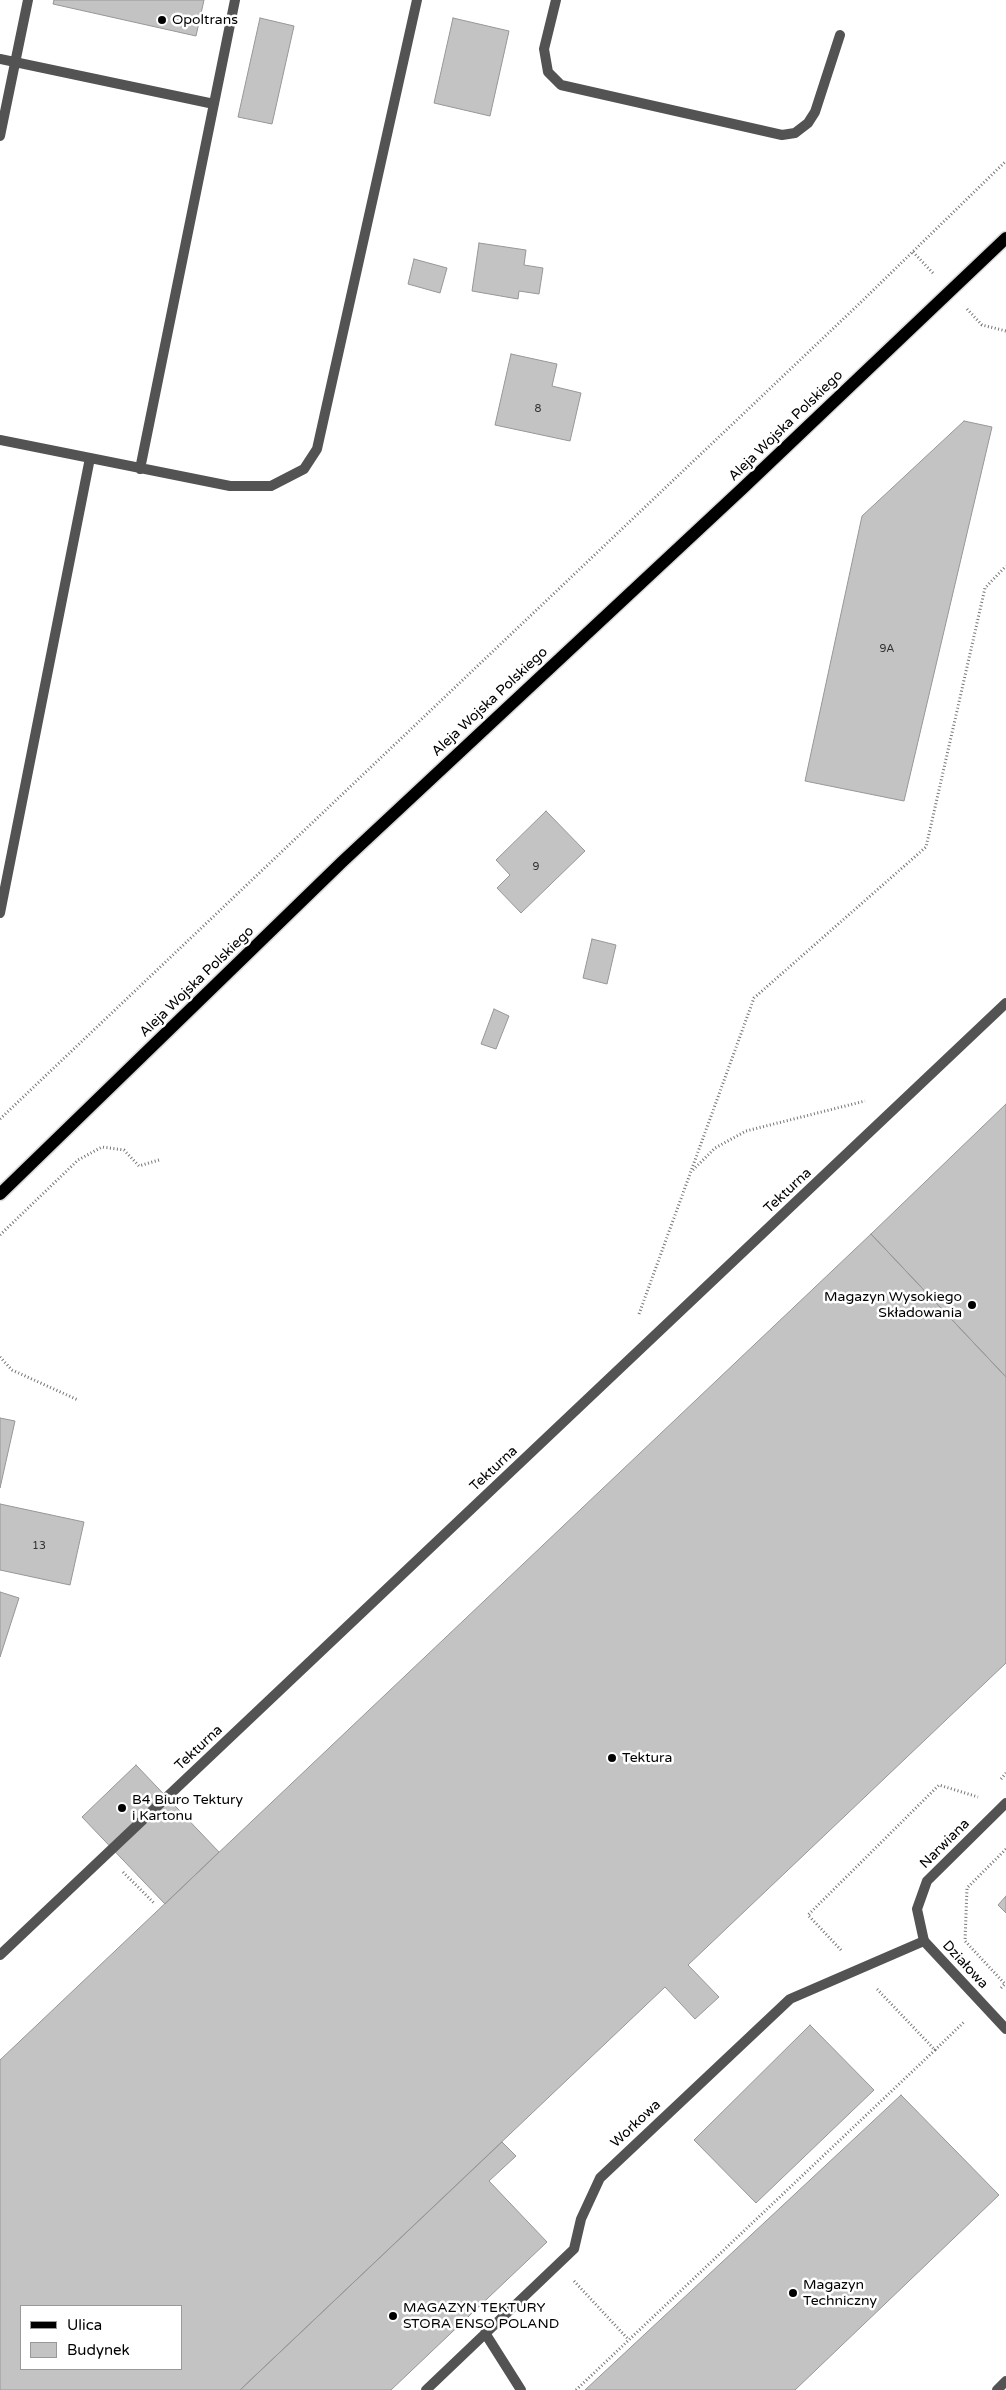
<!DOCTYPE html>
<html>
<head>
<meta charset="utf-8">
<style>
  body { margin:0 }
  #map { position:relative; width:1006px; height:2390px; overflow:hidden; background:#fff; font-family:"Varela Round",sans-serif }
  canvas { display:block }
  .legend { position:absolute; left:20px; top:2305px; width:162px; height:65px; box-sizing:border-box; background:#fff; border:1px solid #999; margin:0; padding:6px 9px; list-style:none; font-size:15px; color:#000 }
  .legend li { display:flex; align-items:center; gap:10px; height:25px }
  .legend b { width:25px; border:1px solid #999 }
</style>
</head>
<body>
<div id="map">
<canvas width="1006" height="2390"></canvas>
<ul class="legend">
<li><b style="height:6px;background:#000"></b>Ulica</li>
<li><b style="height:14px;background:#c3c3c3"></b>Budynek</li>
</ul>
</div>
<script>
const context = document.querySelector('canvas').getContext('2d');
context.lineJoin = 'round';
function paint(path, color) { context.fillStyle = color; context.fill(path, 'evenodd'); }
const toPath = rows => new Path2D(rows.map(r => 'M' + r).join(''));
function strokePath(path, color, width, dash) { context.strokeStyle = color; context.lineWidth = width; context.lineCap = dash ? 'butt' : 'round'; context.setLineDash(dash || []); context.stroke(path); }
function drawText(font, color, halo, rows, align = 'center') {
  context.font = font + ' "Varela Round",sans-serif'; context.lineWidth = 5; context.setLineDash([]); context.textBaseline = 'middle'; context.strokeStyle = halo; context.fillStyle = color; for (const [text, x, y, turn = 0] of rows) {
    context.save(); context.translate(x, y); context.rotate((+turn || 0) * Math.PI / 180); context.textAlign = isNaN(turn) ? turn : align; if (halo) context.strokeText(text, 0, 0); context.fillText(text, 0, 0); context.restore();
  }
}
const building = toPath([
  [54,0,204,0,196,36,53,4,54,0],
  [260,18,294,26,272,124,238,117,260,18],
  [453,18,509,31,490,116,434,103,453,18],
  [479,243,526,250,524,265,543,268,539,294,519,291,518,299,472,291,479,243],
  [414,259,447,268,440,293,408,284,414,259],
  [511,354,557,364,552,386,581,393,570,441,495,425,511,354],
  [964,421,992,427,904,801,805,781,862,516,964,421],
  [546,811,585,851,521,913,497,888,510,875,496,860,546,811],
  [592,939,616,945,607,984,583,978,592,939],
  [494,1009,509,1016,496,1049,481,1044,494,1009],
  [1006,1104,1006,1377,871,1234,1006,1104],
  [871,1234,1006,1377,1006,1663,688,1965,719,1997,695,2019,665,1987,240,2390,0,2390,0,2060,871,1234],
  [21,2306,181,2306,181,2369,21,2369,21,2306],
  [0,1418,15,1421,0,1488,0,1418],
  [0,1504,84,1522,70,1585,0,1570,0,1504],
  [0,1592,19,1598,0,1657,0,1592],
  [136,1765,219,1852,165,1904,82,1817,136,1765],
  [1006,1896,1006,1913,998,1905,1006,1896],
  [810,2025,874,2090,756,2203,694,2140,810,2025],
  [901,2095,999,2195,795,2390,585,2390,901,2095],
  [502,2142,516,2156,489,2181,547,2242,391,2390,240,2390,502,2142]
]);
paint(building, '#c3c3c3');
strokePath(building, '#979797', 1);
const primary = toPath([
  [0,1194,342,862,744,487,1006,238]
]);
strokePath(primary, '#dbdbdb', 15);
strokePath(toPath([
  [913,252,933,273],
  [967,309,982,325,1006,331],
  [0,1119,858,305,1006,161],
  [693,1170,715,1148,746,1131,865,1101],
  [0,1235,78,1160,102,1147,124,1150,139,1166,159,1160],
  [639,1314,754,998,926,847,985,588,1006,566],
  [0,1357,12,1370,78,1400],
  [1001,1779,1006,1773],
  [123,1872,155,1904],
  [841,1950,808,1915,939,1785,978,1797],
  [1001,1988,1005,1984,965,1941,967,1888,1006,1849],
  [935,2050,965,2021],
  [574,2281,628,2339],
  [576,2390,935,2050,876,1988]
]), '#757575', 3, [1, 2.5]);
strokePath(toPath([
  [556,0,544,49,548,72,561,85,782,135,795,133,808,123,815,112,840,35],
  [0,59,214,104],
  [0,136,28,0],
  [0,440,230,486,271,486,304,469,317,449,417,0],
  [140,469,235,0],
  [0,913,90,458],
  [0,1955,1006,1003],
  [485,2333,521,2390],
  [426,2390,574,2249,581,2219,600,2178,790,1999,924,1941,917,1909,927,1881,1006,1803],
  [997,2390,1006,2381]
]), '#535353', 10);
strokePath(toPath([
  [924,1941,1006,2029]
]), '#535353', 10);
strokePath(primary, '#000', 12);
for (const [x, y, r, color] of [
  [162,20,5,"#000"],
  [972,1305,5,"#000"],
  [612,1758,5,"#000"],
  [122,1808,5,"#000"],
  [793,2293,5,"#000"],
  [393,2316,5,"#000"]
]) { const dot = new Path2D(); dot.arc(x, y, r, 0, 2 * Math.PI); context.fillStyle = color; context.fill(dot); strokePath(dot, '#fff', 2); }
drawText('11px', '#313131', null, [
  ["8",538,409],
  ["9A",887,649],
  ["9",536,867],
  ["13",39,1546]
]);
drawText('14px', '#000', '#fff', [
  ["Opoltrans",172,20],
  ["Magazyn Wysokiego",962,1297,"right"],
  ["Składowania",962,1313,"right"],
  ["Tektura",622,1758],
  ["B4 Biuro Tektury",132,1800],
  ["i Kartonu",132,1816],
  ["Magazyn",803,2285],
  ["Techniczny",803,2301],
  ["MAGAZYN TEKTURY",403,2308],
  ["STORA ENSO POLAND",403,2324]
], 'left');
drawText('14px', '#000', '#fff', [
  ["Aleja Wojska Polskiego",786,426,-44],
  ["Aleja Wojska Polskiego",490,702,-43],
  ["Aleja Wojska Polskiego",197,982,-44],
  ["Tekturna",788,1191,-43],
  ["Tekturna",494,1469,-43],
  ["Tekturna",199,1748,-43],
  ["Narwiana",945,1844,-45],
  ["Działowa",965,1965,47],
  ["Workowa",636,2124,-43]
]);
</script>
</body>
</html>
